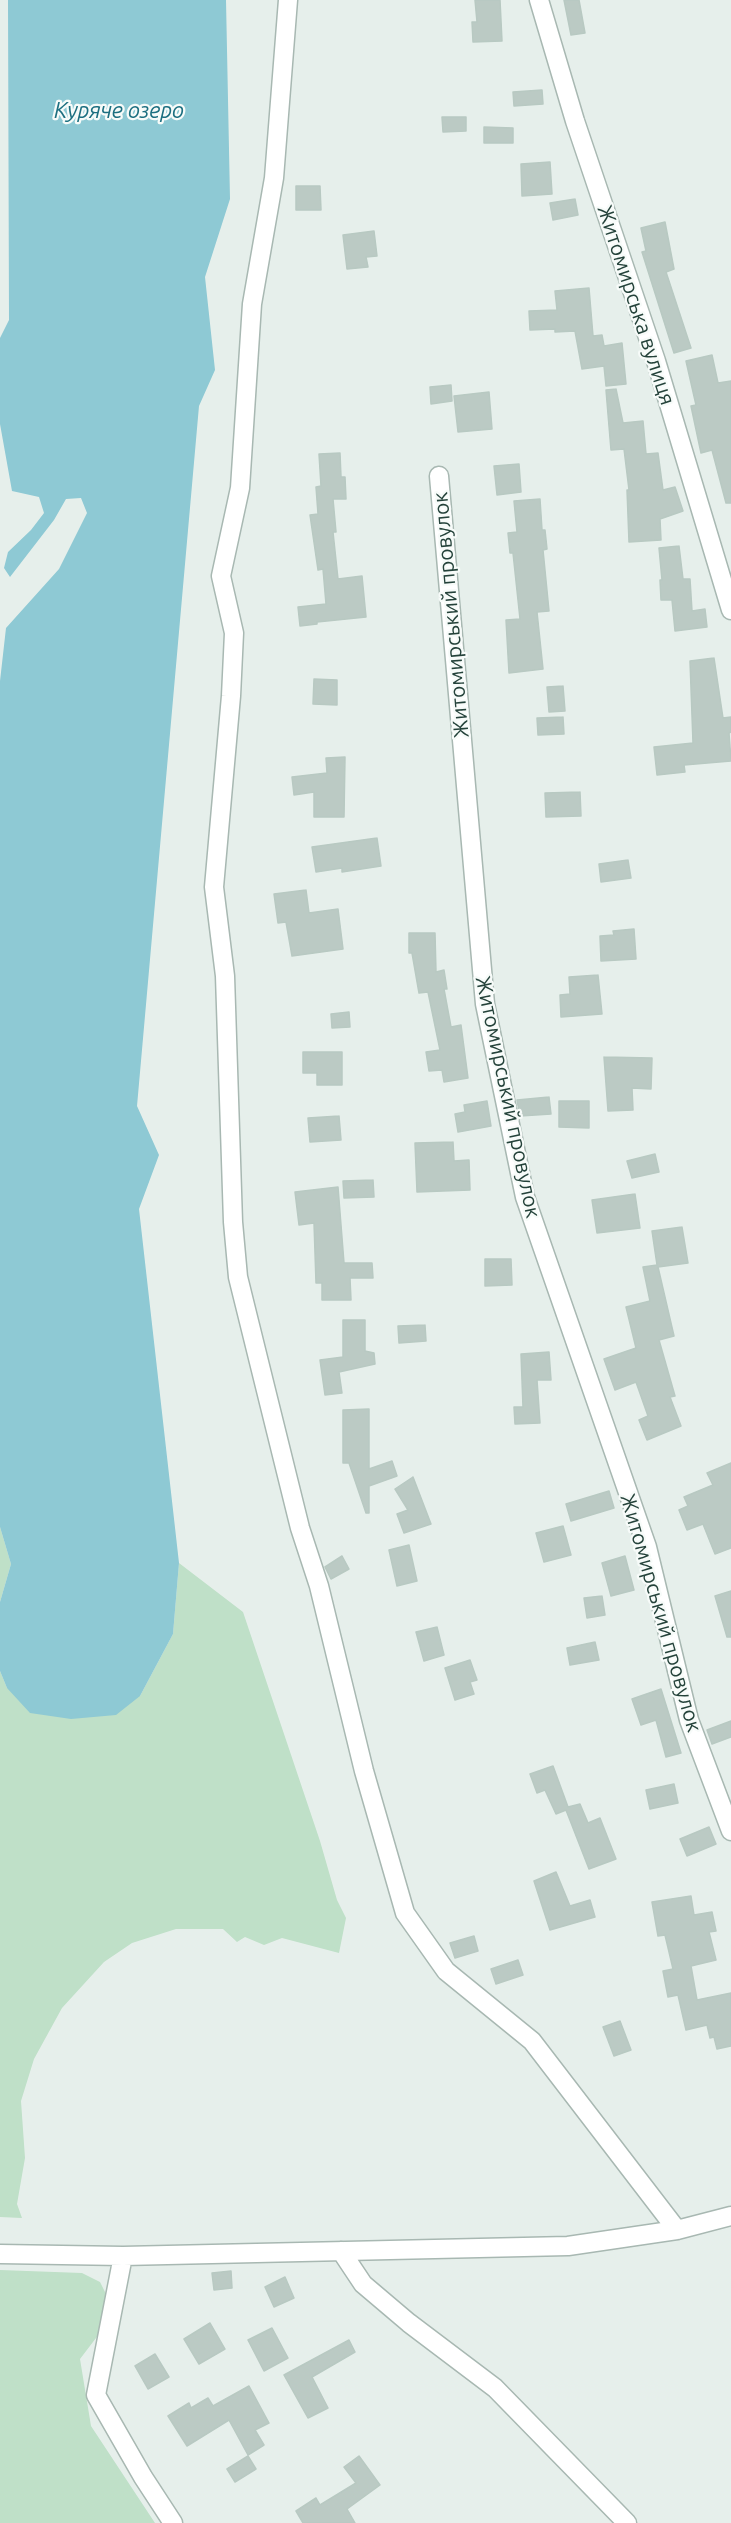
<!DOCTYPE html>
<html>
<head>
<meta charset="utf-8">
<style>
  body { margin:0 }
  canvas { display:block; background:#e6efeb }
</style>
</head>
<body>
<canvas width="731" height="2523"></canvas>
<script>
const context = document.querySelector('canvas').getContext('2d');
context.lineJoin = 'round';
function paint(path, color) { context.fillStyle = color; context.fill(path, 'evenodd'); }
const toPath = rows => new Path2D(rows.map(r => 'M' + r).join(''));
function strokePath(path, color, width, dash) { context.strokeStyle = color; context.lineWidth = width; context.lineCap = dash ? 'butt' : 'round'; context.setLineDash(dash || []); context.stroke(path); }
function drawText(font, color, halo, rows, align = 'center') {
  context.font = font + ' Ubuntu,sans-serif'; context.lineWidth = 4.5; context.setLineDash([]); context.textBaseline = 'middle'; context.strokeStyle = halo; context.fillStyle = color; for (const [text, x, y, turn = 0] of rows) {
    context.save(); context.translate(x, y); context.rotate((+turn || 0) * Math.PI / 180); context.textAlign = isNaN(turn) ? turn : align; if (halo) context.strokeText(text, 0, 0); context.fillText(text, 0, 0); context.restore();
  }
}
paint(toPath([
  [0,1527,11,1564,0,1602],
  [179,1563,243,1612,320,1841,337,1900,346,1918,339,1953,282,1938,264,1945,245,1937,237,1942,223,1929,176,1929,132,1943,104,1962,62,2008,34,2059,21,2101,25,2158,17,2204,22,2218,0,2217,0,1671,7,1688,140,1696,173,1634],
  [0,2270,82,2273,100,2282,109,2300,109,2321,80,2359,91,2426,155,2523,0,2523]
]), '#bfe0c8');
paint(toPath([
  [8,0,226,0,230,199,205,277,215,370,199,406,137,1106,159,1155,139,1209,179,1563,173,1634,140,1696,116,1715,71,1719,30,1713,7,1688,0,1671,0,1602,11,1564,0,1527,0,681,6,628,59,569,87,513,81,498,66,499,54,520,10,577,4,568,8,552,31,530,44,513,39,497,12,491,0,424,0,338,9,320]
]), '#8ec9d4');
const building = toPath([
  [475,0,500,0,502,41,473,42,472,22,477,22,475,0],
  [564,0,579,0,585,33,571,35,564,0],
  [542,90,543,104,514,106,513,92,542,90],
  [442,117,466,117,466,131,443,132,442,117],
  [484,127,513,128,513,143,484,143,484,127],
  [550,162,552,194,522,196,521,164,550,162],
  [296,186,320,186,321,210,296,210,296,186],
  [575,199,578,215,553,220,550,203,575,199],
  [665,222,674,269,666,272,691,348,674,353,642,252,646,251,641,228,665,222],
  [374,231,377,256,366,257,368,267,347,269,343,235,374,231],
  [589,288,593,336,602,335,604,346,622,343,626,384,606,386,604,366,582,369,575,331,555,332,555,329,530,330,529,311,557,310,555,291,589,288],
  [712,355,718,383,731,381,731,503,726,503,712,450,701,453,691,406,696,405,686,361,712,355],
  [451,385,452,401,431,404,430,387,451,385],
  [616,389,623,423,643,421,646,454,658,453,663,490,675,487,683,511,660,519,661,540,629,542,627,490,629,490,624,449,611,450,606,390,616,389],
  [489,392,492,429,458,432,454,396,489,392],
  [340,453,341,477,345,477,346,499,333,499,336,532,333,532,338,579,362,576,366,617,317,622,317,624,300,626,298,607,326,604,323,569,318,570,310,515,318,514,316,487,321,486,319,454,340,453],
  [519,464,521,492,497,495,494,466,519,464],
  [540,499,542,530,545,530,547,549,543,550,549,611,537,612,543,669,509,673,506,620,520,619,513,553,510,553,508,533,517,532,514,501,540,499],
  [679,546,683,579,690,579,692,611,705,609,707,627,675,631,672,600,661,600,660,580,662,580,659,548,679,546],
  [714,658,723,718,731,717,731,732,729,733,731,761,684,765,685,772,657,775,654,747,693,743,690,661,714,658],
  [314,679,337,680,337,705,313,704,314,679],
  [563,686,565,711,549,712,547,687,563,686],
  [563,717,564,734,538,735,537,718,563,717],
  [345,757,344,817,314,817,314,792,294,795,292,777,327,773,326,758,345,757],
  [580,792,581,816,546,817,545,793,580,792],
  [377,838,381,866,342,872,342,868,316,872,312,847,377,838],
  [628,860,631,878,601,882,599,864,628,860],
  [306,890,309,913,338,909,343,949,292,956,286,922,278,923,274,894,306,890],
  [634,929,636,959,601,961,600,936,614,935,613,931,634,929],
  [409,933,435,933,436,972,444,970,447,989,444,989,451,1027,461,1025,468,1078,444,1082,442,1070,429,1071,426,1052,440,1050,428,992,419,993,412,953,409,953,409,933],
  [598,975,602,1014,561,1017,560,995,570,994,569,977,598,975],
  [349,1012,350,1027,332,1028,331,1014,349,1012],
  [303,1052,342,1052,342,1085,317,1085,317,1073,303,1073,303,1052],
  [604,1057,652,1058,651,1089,632,1088,633,1110,608,1111,604,1057],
  [549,1097,551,1114,520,1116,517,1100,549,1097],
  [487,1101,491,1126,458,1132,455,1114,465,1112,464,1105,487,1101],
  [559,1101,589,1101,589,1128,559,1127,559,1101],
  [339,1116,341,1140,310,1142,308,1118,339,1116],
  [453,1142,454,1161,469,1160,470,1190,417,1192,415,1143,453,1142],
  [655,1154,659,1172,632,1178,627,1161,655,1154],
  [373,1180,374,1197,344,1198,343,1181,373,1180],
  [338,1187,344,1263,372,1263,373,1278,350,1278,351,1300,322,1300,322,1283,316,1283,314,1223,299,1225,295,1192,338,1187],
  [635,1194,640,1228,597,1233,592,1200,635,1194],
  [682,1227,688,1263,658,1267,674,1336,659,1340,675,1396,670,1397,681,1426,647,1440,639,1420,648,1416,636,1382,615,1390,604,1359,636,1348,626,1307,650,1301,643,1267,657,1265,652,1231,682,1227],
  [485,1259,511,1259,512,1285,485,1286,485,1259],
  [343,1320,365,1320,365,1351,374,1353,375,1364,339,1372,342,1393,325,1395,320,1360,343,1357,343,1320],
  [425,1325,426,1341,399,1343,398,1326,425,1325],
  [549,1352,551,1380,537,1380,540,1423,515,1424,514,1407,523,1407,521,1354,549,1352],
  [369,1409,369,1469,392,1461,397,1476,369,1486,369,1513,366,1513,349,1463,343,1463,343,1410,369,1409],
  [731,1463,731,1548,715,1554,703,1524,687,1530,679,1510,688,1506,684,1497,713,1485,707,1473,731,1463],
  [413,1477,431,1524,404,1533,397,1514,408,1510,395,1489,413,1477],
  [609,1491,614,1508,571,1521,566,1504,609,1491],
  [563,1526,571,1555,544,1562,536,1533,563,1526],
  [409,1545,417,1581,397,1586,389,1550,409,1545],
  [342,1556,349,1569,331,1579,325,1567,342,1556],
  [625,1556,634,1590,611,1596,602,1563,625,1556],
  [731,1591,731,1637,727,1637,715,1596,731,1591],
  [602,1596,605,1615,587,1618,584,1598,602,1596],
  [437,1627,444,1655,424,1661,416,1632,437,1627],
  [595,1642,599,1660,570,1665,567,1648,595,1642],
  [470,1660,477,1680,470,1682,474,1694,455,1700,445,1668,470,1660],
  [661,1689,681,1753,666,1757,656,1720,641,1725,632,1699,661,1689],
  [731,1721,731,1737,712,1744,707,1730,731,1721],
  [553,1766,568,1807,580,1804,588,1823,600,1818,616,1859,589,1869,566,1810,556,1814,545,1790,537,1793,530,1774,553,1766],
  [674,1784,678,1803,650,1809,646,1790,674,1784],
  [709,1827,716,1844,687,1856,680,1839,709,1827],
  [556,1872,570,1906,590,1900,595,1917,550,1930,534,1881,556,1872],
  [691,1896,694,1915,712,1912,716,1931,709,1932,716,1960,691,1966,697,2000,731,1993,731,2046,717,2049,714,2037,710,2038,707,2025,686,2030,678,1995,668,1997,663,1971,673,1969,665,1935,658,1936,652,1902,691,1896],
  [474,1936,478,1951,455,1958,450,1943,474,1936],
  [518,1960,523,1975,496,1984,491,1969,518,1960],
  [620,2021,631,2050,614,2056,603,2027,620,2021],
  [231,2271,232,2288,214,2290,212,2273,231,2271],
  [285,2277,294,2298,274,2307,265,2287,285,2277],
  [210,2323,225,2349,199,2364,184,2339,210,2323],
  [272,2328,288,2358,264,2371,248,2340,272,2328],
  [349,2340,355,2352,312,2377,328,2408,308,2418,284,2375,349,2340],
  [155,2354,169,2377,148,2389,135,2366,155,2354],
  [249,2386,269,2423,255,2430,264,2445,248,2455,229,2420,187,2446,168,2416,189,2403,191,2408,208,2398,213,2406,249,2386],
  [248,2456,256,2469,235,2482,227,2469,248,2456],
  [359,2456,380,2485,347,2509,355,2523,303,2523,296,2511,316,2498,320,2505,356,2483,344,2467,359,2456]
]);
paint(building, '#bbcac4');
strokePath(building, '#b8c9c2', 1.5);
const minor = toPath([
  [288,0,274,178,252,304,240,488,221,576,234,633,231,696,214,887,225,976,233,1222,238,1277,300,1528,319,1586,364,1771,405,1913,446,1971,532,2041,677,2230],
  [539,0,575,121,656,361,731,610],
  [439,476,485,1004,525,1197,647,1547,689,1720,731,1831],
  [341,2251,363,2284,409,2323,495,2388,627,2523],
  [0,2254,123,2256,568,2246,677,2230,731,2216],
  [123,2256,96,2395,143,2477,173,2523]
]);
strokePath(minor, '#a8b8b2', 21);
strokePath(minor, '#fff', 18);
drawText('21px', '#24423a', '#f7fbf9', [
  ["Житомирська вулиця",636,305,72],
  ["Житомирський провулок",451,615,-95],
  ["Житомирський провулок",508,1097,78],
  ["Житомирський провулок",661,1613,74]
]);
drawText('italic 22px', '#1c6f80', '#f7fbf9', [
  ["Куряче озеро",119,111]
]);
</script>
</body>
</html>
